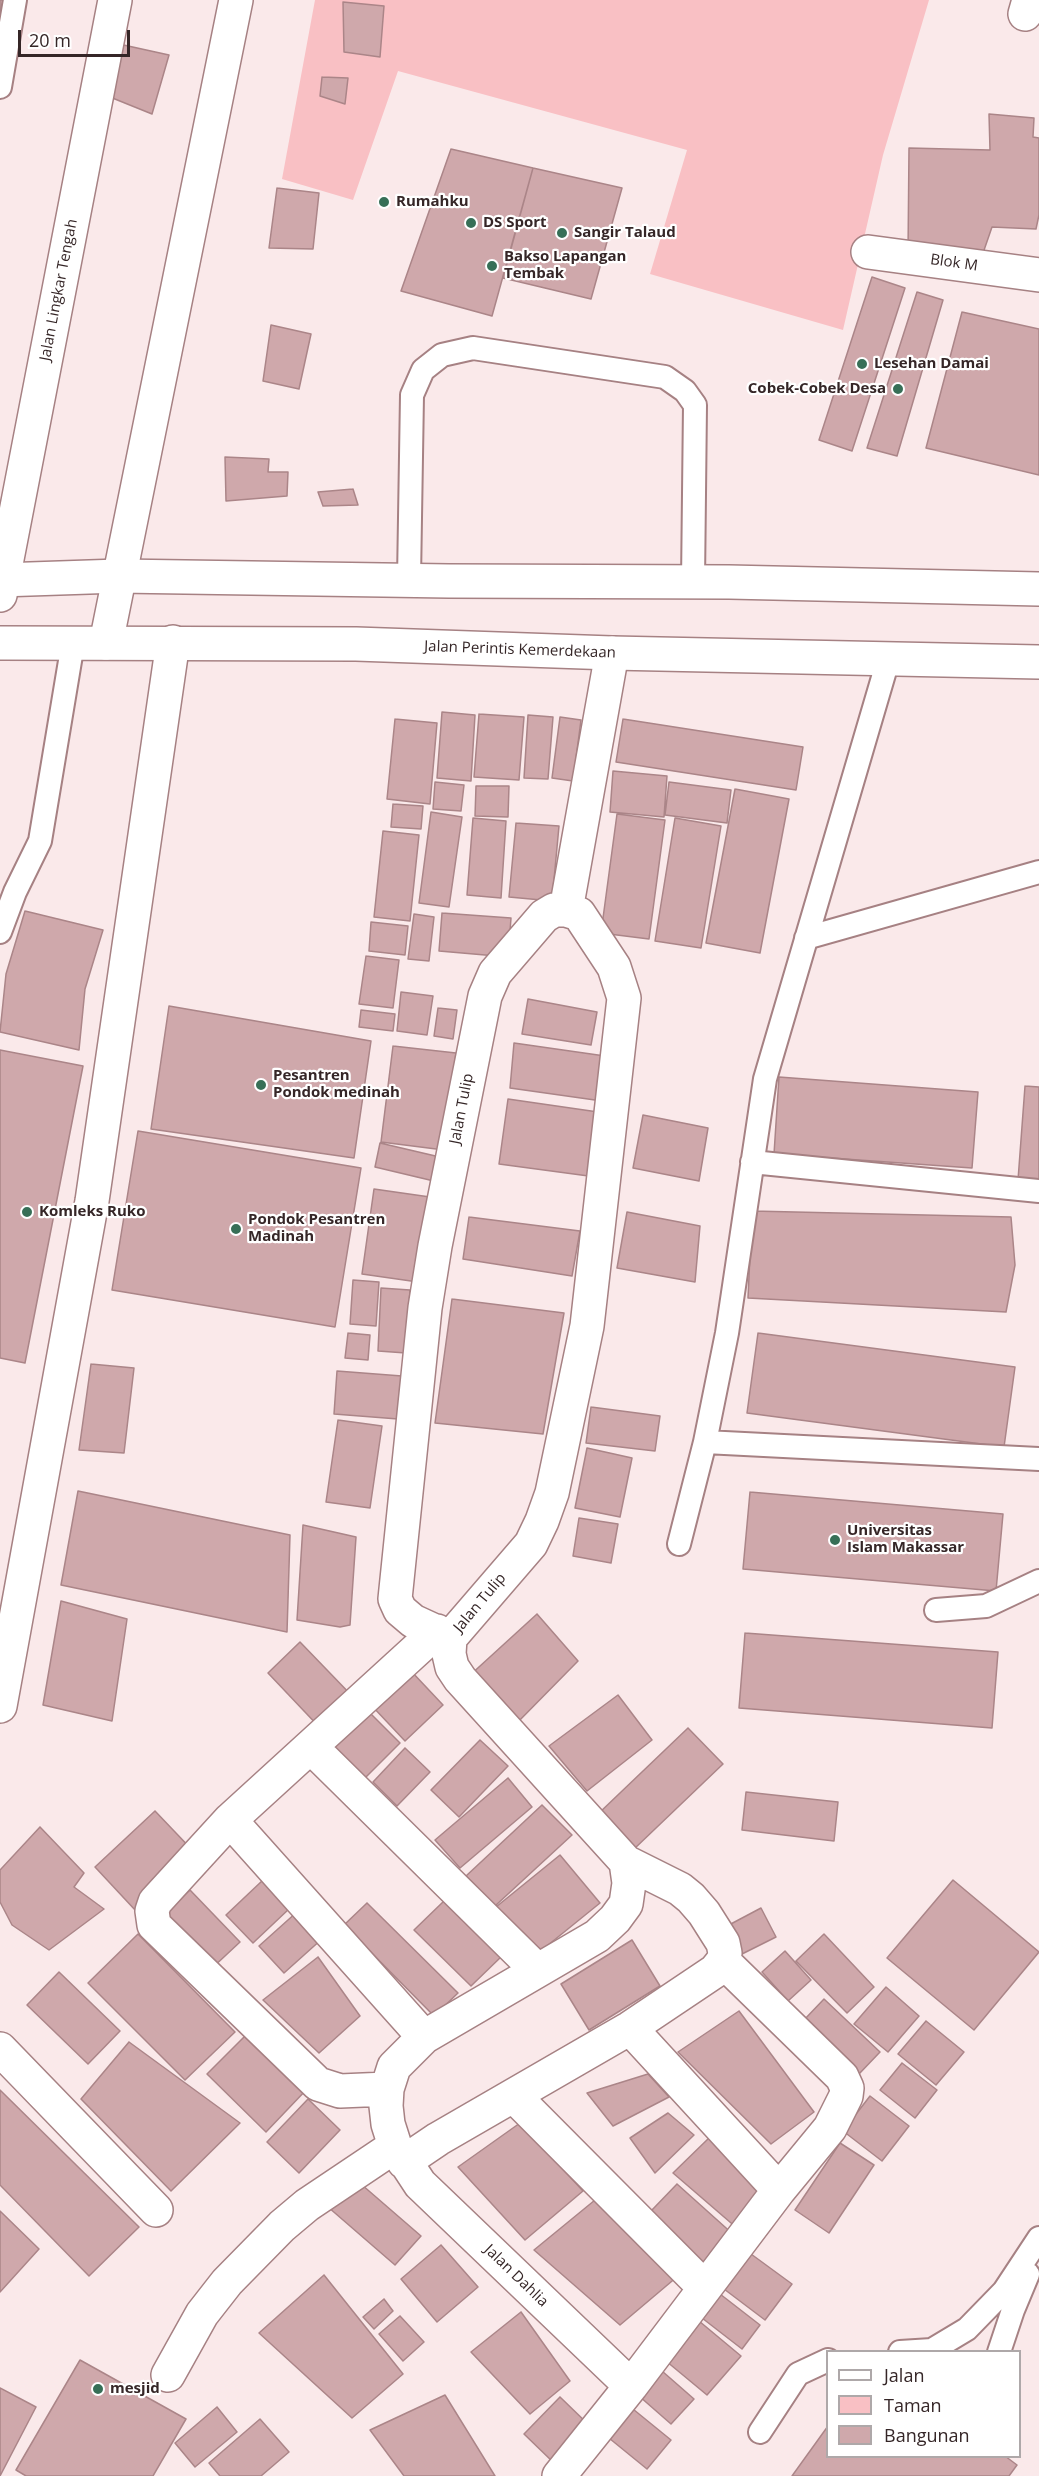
<!DOCTYPE html>
<html>
<head>
<meta charset="utf-8">
<style>
  body { margin:0 }
  #map { position:relative; width:1039px; height:2476px; overflow:hidden; background:#fae9ea; font-family:"Open Sans",sans-serif }
  canvas { display:block }
  .legend { position:absolute; left:826px; top:2350px; width:195px; height:108px; box-sizing:border-box; background:#fff; border:2px solid #aea8a9; margin:0; padding:8px 10px; list-style:none; font-size:18px; color:#352627 }
  .legend li { display:flex; align-items:center; gap:12px; height:30px }
  .legend b { width:30px; border:2px solid #aea8a9 }
  .scale { position:absolute; left:18px; top:30px; width:112px; height:27px; box-sizing:border-box; border:3px solid #352627; border-top:0; padding-left:8px; font-size:18px; line-height:21px; white-space:nowrap; color:#352627; -webkit-text-stroke:4px #fff; paint-order:stroke }
</style>
</head>
<body>
<div id="map">
<canvas width="1039" height="2476"></canvas>
<ul class="legend">
<li><b style="height:8px;background:#fff"></b>Jalan</li>
<li><b style="height:16px;background:#f9c0c4"></b>Taman</li>
<li><b style="height:16px;background:#cfa8ab"></b>Bangunan</li>
</ul>
<div class="scale">20 m</div>
</div>
<script>
const context = document.querySelector('canvas').getContext('2d');
context.lineJoin = 'round';
function paint(path, color) { context.fillStyle = color; context.fill(path, 'evenodd'); }
const toPath = rows => new Path2D(rows.map(r => 'M' + r).join(''));
function strokePath(path, color, width, dash) { context.strokeStyle = color; context.lineWidth = width; context.lineCap = dash ? 'butt' : 'round'; context.setLineDash(dash || []); context.stroke(path); }
function drawText(font, color, halo, rows, align = 'center') {
  context.font = font + ' "Open Sans",sans-serif'; context.lineWidth = 4.5; context.setLineDash([]); context.textBaseline = 'middle'; context.strokeStyle = halo; context.fillStyle = color; for (const [text, x, y, turn = 0] of rows) {
    context.save(); context.translate(x, y); context.rotate((+turn || 0) * Math.PI / 180); context.textAlign = isNaN(turn) ? turn : align; if (halo) context.strokeText(text, 0, 0); context.fillText(text, 0, 0); context.restore();
  }
}
paint(toPath([
  [315,0,929,0,883,155,843,330,650,274,687,150,398,71,353,200,282,179]
]), '#f9c0c4');
const building = toPath([
  [0,0,5,0,0,22,0,0],
  [343,2,384,6,380,57,344,52,343,2],
  [110,42,169,55,152,114,100,93,110,42],
  [322,77,348,78,345,104,320,96,322,77],
  [989,114,1034,118,1033,137,1039,138,1039,215,1036,229,992,227,982,256,908,253,909,148,990,150,989,114],
  [451,149,533,168,492,316,401,291,451,149],
  [533,168,622,188,591,299,503,278,533,168],
  [277,188,319,193,313,249,269,248,277,188],
  [872,277,905,288,852,451,819,440,872,277],
  [917,292,943,300,897,456,867,448,917,292],
  [962,312,1039,329,1039,475,926,448,962,312],
  [271,325,311,334,299,389,263,381,271,325],
  [225,457,269,459,268,472,288,472,287,496,226,501,225,457],
  [353,489,358,505,323,506,318,492,353,489],
  [442,712,475,715,471,781,437,778,442,712],
  [479,714,524,717,519,780,474,777,479,714],
  [528,715,553,717,548,779,524,778,528,715],
  [560,717,581,720,573,781,552,778,560,717],
  [395,719,437,723,430,804,387,799,395,719],
  [623,719,803,747,796,790,616,762,623,719],
  [613,771,667,776,664,817,610,812,613,771],
  [435,782,464,785,461,811,433,809,435,782],
  [669,782,731,790,727,823,665,815,669,782],
  [476,786,509,786,508,817,475,816,476,786],
  [735,789,789,799,760,953,706,943,735,789],
  [393,804,423,806,421,829,391,827,393,804],
  [431,812,462,817,449,907,419,903,431,812],
  [617,814,665,820,649,939,601,933,617,814],
  [473,818,506,821,501,898,467,895,473,818],
  [675,818,721,826,701,948,655,941,675,818],
  [516,823,559,826,552,901,509,897,516,823],
  [383,831,419,835,410,921,374,917,383,831],
  [25,911,103,930,85,989,79,1050,0,1032,6,974,25,911],
  [442,913,511,918,508,957,439,951,442,913],
  [414,914,434,917,429,961,408,959,414,914],
  [371,922,408,926,405,955,369,951,371,922],
  [366,956,399,960,393,1008,359,1004,366,956],
  [401,992,433,996,427,1035,397,1031,401,992],
  [528,999,597,1012,591,1045,522,1034,528,999],
  [169,1006,371,1041,354,1158,151,1129,169,1006],
  [438,1008,457,1010,453,1039,434,1036,438,1008],
  [361,1010,395,1014,393,1031,359,1027,361,1010],
  [514,1043,605,1056,602,1101,510,1088,514,1043],
  [393,1046,456,1053,444,1150,381,1142,393,1046],
  [0,1050,83,1066,25,1363,0,1358,0,1050],
  [779,1077,978,1092,972,1168,774,1154,779,1077],
  [1025,1086,1039,1087,1039,1181,1018,1180,1025,1086],
  [508,1099,605,1113,596,1177,499,1164,508,1099],
  [643,1115,708,1128,699,1181,633,1168,643,1115],
  [138,1131,361,1168,335,1327,112,1290,138,1131],
  [380,1143,444,1158,438,1182,375,1167,380,1143],
  [374,1189,430,1197,418,1282,362,1274,374,1189],
  [752,1211,1011,1217,1015,1265,1006,1312,748,1298,752,1211],
  [627,1212,700,1226,695,1282,617,1268,627,1212],
  [469,1217,580,1231,572,1276,463,1259,469,1217],
  [353,1280,379,1282,376,1326,350,1324,353,1280],
  [381,1288,410,1290,406,1353,378,1351,381,1288],
  [452,1299,564,1313,543,1434,435,1423,452,1299],
  [348,1333,370,1335,368,1360,345,1358,348,1333],
  [758,1333,1015,1367,1004,1447,747,1413,758,1333],
  [91,1364,134,1368,124,1453,79,1450,91,1364],
  [337,1371,402,1376,398,1419,334,1414,337,1371],
  [591,1407,660,1416,655,1451,586,1443,591,1407],
  [338,1420,382,1426,370,1508,326,1502,338,1420],
  [587,1448,632,1458,620,1517,575,1508,587,1448],
  [78,1491,290,1535,287,1632,61,1585,78,1491],
  [750,1492,1003,1514,996,1591,743,1569,750,1492],
  [579,1518,618,1524,611,1563,573,1556,579,1518],
  [303,1525,356,1537,350,1625,340,1627,297,1620,303,1525],
  [61,1601,127,1619,112,1721,43,1705,61,1601],
  [537,1614,578,1661,514,1726,468,1677,537,1614],
  [745,1633,998,1652,992,1728,739,1708,745,1633],
  [300,1642,355,1699,322,1730,268,1673,300,1642],
  [411,1671,443,1705,405,1741,372,1706,411,1671],
  [618,1695,652,1740,587,1791,549,1746,618,1695],
  [370,1713,400,1743,361,1782,331,1751,370,1713],
  [688,1728,723,1764,633,1850,598,1814,688,1728],
  [480,1740,508,1766,459,1817,431,1790,480,1740],
  [405,1748,430,1772,397,1806,373,1782,405,1748],
  [508,1778,532,1807,460,1868,435,1840,508,1778],
  [746,1792,838,1802,834,1841,742,1830,746,1792],
  [542,1805,572,1835,495,1906,466,1876,542,1805],
  [155,1811,196,1854,136,1911,95,1867,155,1811],
  [40,1827,84,1873,74,1887,104,1909,49,1950,12,1925,0,1902,0,1870,40,1827],
  [560,1855,600,1903,537,1954,496,1907,560,1855],
  [263,1880,290,1908,253,1943,226,1915,263,1880],
  [953,1880,1039,1952,974,2030,887,1958,953,1880],
  [190,1890,240,1942,210,1970,160,1918,190,1890],
  [445,1900,502,1956,471,1986,414,1930,445,1900],
  [367,1903,458,1993,434,2016,344,1925,367,1903],
  [761,1908,776,1937,742,1954,727,1926,761,1908],
  [298,1911,323,1938,284,1973,259,1946,298,1911],
  [138,1934,235,2032,185,2080,88,1983,138,1934],
  [824,1934,874,1987,847,2013,796,1961,824,1934],
  [632,1940,660,1986,589,2030,561,1984,632,1940],
  [785,1951,811,1980,788,2001,762,1972,785,1951],
  [318,1957,360,2016,319,2053,263,2000,318,1957],
  [59,1972,120,2031,88,2064,27,2005,59,1972],
  [886,1987,919,2016,888,2052,854,2024,886,1987],
  [824,1999,880,2052,859,2074,803,2021,824,1999],
  [739,2011,814,2112,771,2144,678,2052,739,2011],
  [926,2021,964,2052,936,2085,898,2054,926,2021],
  [250,2031,308,2088,266,2132,207,2074,250,2031],
  [129,2042,240,2123,171,2191,81,2099,129,2042],
  [902,2063,937,2090,915,2118,880,2090,902,2063],
  [648,2074,669,2097,613,2126,587,2093,648,2074],
  [0,2090,139,2227,89,2276,0,2185,0,2090],
  [870,2096,909,2126,882,2161,843,2131,870,2096],
  [308,2099,340,2130,299,2173,267,2142,308,2099],
  [668,2113,694,2135,655,2173,630,2138,668,2113],
  [520,2123,583,2191,525,2240,458,2167,520,2123],
  [711,2136,765,2196,738,2229,673,2173,711,2136],
  [840,2143,874,2165,829,2233,795,2210,840,2143],
  [354,2178,421,2236,395,2265,328,2207,354,2178],
  [677,2184,735,2236,709,2268,651,2211,677,2184],
  [595,2200,678,2276,620,2325,534,2250,595,2200],
  [0,2211,39,2249,0,2292,0,2211],
  [441,2245,478,2287,437,2322,401,2279,441,2245],
  [751,2254,792,2284,765,2320,724,2289,751,2254],
  [324,2275,403,2374,352,2418,259,2333,324,2275],
  [720,2294,760,2325,742,2349,702,2318,720,2294],
  [384,2299,393,2311,374,2329,363,2317,384,2299],
  [521,2312,570,2381,530,2414,471,2352,521,2312],
  [400,2316,424,2342,403,2361,379,2334,400,2316],
  [699,2321,741,2356,707,2395,666,2361,699,2321],
  [80,2360,186,2419,153,2476,26,2476,16,2470,80,2360],
  [662,2371,694,2399,671,2424,639,2396,662,2371],
  [0,2388,36,2407,0,2476,0,2388],
  [445,2395,495,2476,404,2476,370,2430,445,2395],
  [560,2397,591,2427,555,2464,524,2434,560,2397],
  [628,2405,671,2440,647,2469,604,2434,628,2405],
  [217,2407,237,2432,195,2467,175,2443,217,2407],
  [260,2419,289,2452,261,2476,220,2476,209,2463,260,2419],
  [828,2426,828,2456,1005,2456,1017,2465,1009,2476,792,2476,828,2426]
]);
paint(building, '#cfa8ab');
strokePath(building, '#ab8588', 1.5);
const lane = toPath([
  [0,87,15,0],
  [409,579,412,395,423,370,442,355,473,348,665,377,685,391,695,405,693,582],
  [0,932,15,892,40,841,73,643],
  [806,938,1039,872],
  [752,1162,1039,1191],
  [705,1442,1039,1459],
  [679,1544,705,1442,727,1333,765,1079,889,657],
  [936,1610,986,1606,1039,1581],
  [900,2352,932,2350,967,2329,1004,2291,1039,2238],
  [999,2352,1013,2310,1028,2274],
  [760,2432,798,2374,828,2360]
]);
const street = toPath([
  [1025,14,1029,0],
  [868,252,1039,275],
  [554,910,566,910,579,914,614,967,624,998,587,1326,552,1493,542,1521,531,1544,450,1638,413,1621,400,1610,395,1599,425,1308,435,1246,485,996,495,973,544,916,554,910],
  [566,910,612,653],
  [0,1706,92,1201,173,642],
  [312,1748,537,1970],
  [230,1820,424,2037],
  [626,1862,629,1883,626,1904,615,1919,597,1936,424,2037,394,2067,387,2089,386,2106,388,2124,395,2146,420,2184,631,2386],
  [630,2028,779,2190],
  [0,2049,156,2210],
  [387,2089,340,2091,318,2084,154,1925,152,1911,155,1902,230,1820,437,1631],
  [514,2096,705,2288],
  [404,2162,438,2139,630,2028,715,1971,723,1961,725,1953,723,1943,704,1913,691,1898,680,1889,626,1862,460,1679,452,1667,449,1654,450,1638],
  [168,2375,202,2314,227,2282,282,2226,307,2205,395,2146],
  [559,2476,631,2386,779,2190,830,2128,846,2096,847,2088,842,2077,723,1961]
]);
const secondary = toPath([
  [0,595,115,0],
  [106,643,236,0]
]);
const highway = toPath([
  [0,580,119,576,449,581,729,582,1039,589],
  [0,643,356,644,612,653,1039,662]
]);
strokePath(lane, '#a68183', 26);
strokePath(street, '#a68183', 36);
strokePath(secondary, '#a68183', 36);
strokePath(highway, '#a68183', 36);
strokePath(lane, '#fff', 22);
strokePath(street, '#fff', 33);
strokePath(secondary, '#fff', 33);
strokePath(highway, '#fff', 33);
for (const [x, y, r, color] of [
  [384,202,6,"#376f57"],
  [471,223,6,"#376f57"],
  [562,233,6,"#376f57"],
  [492,266,6,"#376f57"],
  [862,364,6,"#376f57"],
  [898,389,6,"#376f57"],
  [261,1085,6,"#376f57"],
  [27,1212,6,"#376f57"],
  [236,1229,6,"#376f57"],
  [835,1540,6,"#376f57"],
  [98,2389,6,"#376f57"]
]) { const dot = new Path2D(); dot.arc(x, y, r, 0, 2 * Math.PI); context.fillStyle = color; context.fill(dot); strokePath(dot, '#fff', 2); }
drawText('bold 15px', '#352627', '#fff', [
  ["Rumahku",396,202],
  ["DS Sport",483,223],
  ["Sangir Talaud",574,233],
  ["Bakso Lapangan",504,257],
  ["Tembak",504,274],
  ["Lesehan Damai",874,364],
  ["Cobek-Cobek Desa",886,389,"right"],
  ["Pesantren",273,1076],
  ["Pondok medinah",273,1093],
  ["Komleks Ruko",39,1212],
  ["Pondok Pesantren",248,1220],
  ["Madinah",248,1237],
  ["Universitas",847,1531],
  ["Islam Makassar",847,1548],
  ["mesjid",110,2389]
], 'left');
drawText('15px', '#352627', '#fff', [
  ["Blok M",954,263,8],
  ["Jalan Lingkar Tengah",59,290,-79],
  ["Jalan Perintis Kemerdekaan",520,650,2],
  ["Jalan Tulip",462,1109,-79],
  ["Jalan Tulip",480,1603,-50],
  ["Jalan Dahlia",516,2276,44]
]);
</script>
</body>
</html>
